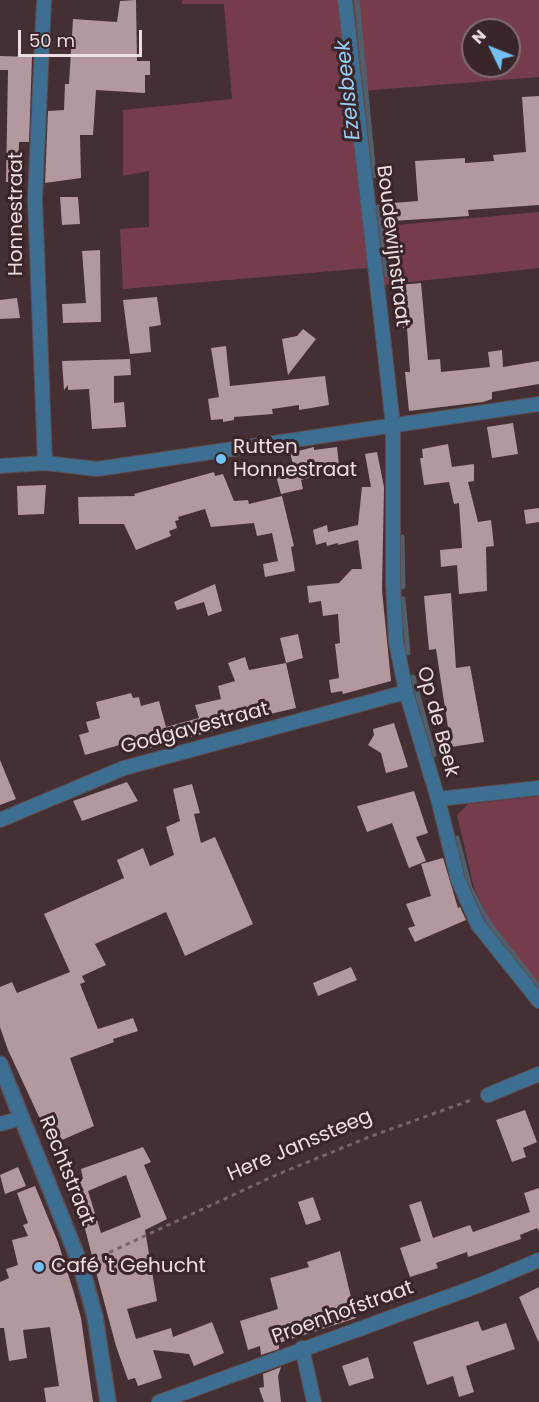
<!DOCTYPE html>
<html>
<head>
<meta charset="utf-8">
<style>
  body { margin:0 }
  #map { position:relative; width:539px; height:1402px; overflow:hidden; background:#442f33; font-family:Poppins,sans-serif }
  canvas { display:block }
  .north { position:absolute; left:461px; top:18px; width:60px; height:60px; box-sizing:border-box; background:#3a2529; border:2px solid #816f73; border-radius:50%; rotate:313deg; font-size:16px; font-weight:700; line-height:24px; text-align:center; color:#ecdee1 }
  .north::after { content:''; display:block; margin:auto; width:21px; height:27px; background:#73c1f6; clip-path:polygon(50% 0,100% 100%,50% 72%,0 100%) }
  .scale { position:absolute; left:18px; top:30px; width:124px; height:27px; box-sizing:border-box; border:3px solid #ecdee1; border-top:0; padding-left:8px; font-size:18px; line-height:21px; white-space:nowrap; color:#ecdee1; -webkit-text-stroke:4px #3a2529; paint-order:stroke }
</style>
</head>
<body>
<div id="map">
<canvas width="539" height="1402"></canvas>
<div class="north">N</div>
<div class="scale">50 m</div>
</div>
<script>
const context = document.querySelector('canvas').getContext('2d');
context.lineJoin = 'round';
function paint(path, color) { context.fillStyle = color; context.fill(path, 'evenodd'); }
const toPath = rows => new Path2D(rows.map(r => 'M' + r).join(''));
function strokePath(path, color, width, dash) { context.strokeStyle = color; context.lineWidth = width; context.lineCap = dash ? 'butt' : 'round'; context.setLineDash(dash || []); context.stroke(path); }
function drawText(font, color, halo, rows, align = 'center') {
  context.font = font + ' Poppins,sans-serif'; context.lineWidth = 6; context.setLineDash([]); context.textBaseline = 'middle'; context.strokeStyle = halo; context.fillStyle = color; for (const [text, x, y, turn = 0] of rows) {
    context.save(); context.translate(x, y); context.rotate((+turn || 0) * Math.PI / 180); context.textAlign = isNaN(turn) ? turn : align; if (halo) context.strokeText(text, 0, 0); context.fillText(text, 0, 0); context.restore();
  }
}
paint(toPath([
  [182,0,338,0,368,268,123,289,120,229,149,227,149,171,123,176,123,110,232,99,224,4,182,4],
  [352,0,539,0,539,77,361,91],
  [473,30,509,30,509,66,473,66],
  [539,212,539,268,382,285,375,227],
  [539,796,539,984,490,921,474,888,457,815,468,804]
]), '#753d4c');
strokePath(toPath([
  [357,0,374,176],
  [378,207,387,275],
  [402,537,403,587],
  [403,599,408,653],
  [413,677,434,755],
  [457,838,470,888,489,923,539,987]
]), '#515f6b', 5);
paint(toPath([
  [136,0,137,61,150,61,150,75,145,75,145,93,96,90,93,135,80,135,81,178,45,183,48,111,64,110,65,84,69,84,73,19,117,22,120,1],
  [0,56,32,57,29,142,19,142,18,182,6,182,8,70,0,70],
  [539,96,539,205,468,210,469,216,393,221,392,203,418,201,415,161,465,158,465,163,494,161,493,155,526,152,522,97],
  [60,197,78,197,80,224,62,225],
  [100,250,101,322,63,323,62,304,86,303,82,251],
  [421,283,428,360,440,359,441,372,490,367,488,352,502,350,503,367,539,361,539,384,492,392,492,399,483,402,409,411,405,372,410,372,407,328,403,328,399,285],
  [157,297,161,325,149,327,151,352,130,354,123,300],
  [17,298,20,318,0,319,0,300],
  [303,329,316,339,288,375,282,339,297,336],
  [226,346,230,386,325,376,329,405,299,410,299,405,272,409,273,414,234,417,234,420,223,422,223,419,211,420,208,399,219,397,211,348],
  [130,359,131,375,114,376,114,403,124,402,126,427,92,429,89,389,68,390,68,385,64,390,62,361],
  [513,423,518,454,492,458,487,427],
  [448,444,452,467,474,464,474,481,468,482,478,522,491,520,494,546,486,547,487,591,459,594,457,565,441,567,440,550,462,548,459,503,454,504,449,482,424,485,420,458,423,458,422,449],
  [314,447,314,450,337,447,339,465,328,466,329,472,301,480,303,489,281,494,275,472,294,468,290,453],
  [377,452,384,487,382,590,391,681,343,694,342,691,331,693,329,680,339,678,335,644,340,643,338,614,323,616,321,601,309,603,307,586,339,583,352,569,362,569,358,540,338,545,338,543,327,546,326,542,316,545,313,530,327,525,328,532,358,525,362,487,371,487,365,454],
  [214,472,215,476,223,474,234,501,248,500,249,504,282,496,294,546,291,547,295,571,265,577,263,564,278,561,272,533,257,536,254,523,211,527,205,509,178,517,179,520,175,521,177,528,169,531,171,536,136,550,124,524,79,524,78,497,135,496,134,494],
  [46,485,44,514,18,515,17,486],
  [539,508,539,522,526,524,524,510],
  [215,584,222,611,208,616,204,602,177,610,174,602],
  [451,593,456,668,470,666,484,742,451,747,436,649,429,650,424,596],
  [298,634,303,658,286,663,280,638],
  [245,657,249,670,286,663,296,708,227,724,228,727,150,748,147,737,85,755,79,735,89,732,86,722,100,718,96,702,131,693,133,698,139,697,141,706,159,701,166,727,199,718,195,705,221,699,218,686,235,681,228,663],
  [394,723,408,767,386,773,381,753,368,745,374,735,373,729],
  [0,760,16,799,0,805],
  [127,782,138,801,82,821,73,801],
  [192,784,200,813,194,814,201,843,215,837,253,924,185,956,166,912,95,944,106,965,82,976,85,982,80,984,98,1029,133,1018,138,1031,113,1039,114,1042,70,1058,94,1126,62,1140,49,1114,40,1119,8,1050,0,1027,0,987,12,982,17,993,70,972,44,914,124,878,117,860,143,848,150,866,174,855,166,827,180,821,173,789],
  [414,791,428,833,416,837,426,861,409,868,392,823,367,832,357,806],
  [443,858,458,908,460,907,466,920,415,942,408,928,415,926,406,904,431,896,421,864],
  [351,967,357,980,318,996,313,983],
  [525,1110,537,1142,523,1148,526,1157,512,1162,496,1120],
  [143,1147,151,1162,144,1165,167,1219,145,1230,157,1301,127,1309,136,1339,171,1328,173,1337,212,1322,224,1353,194,1366,189,1354,153,1350,162,1378,138,1386,135,1378,128,1380,116,1346,95,1268,102,1265,92,1256,82,1217,78,1217,67,1184,83,1179,81,1169],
  [126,1175,141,1217,101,1233,88,1191],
  [18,1167,26,1186,5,1194,0,1175],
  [35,1186,58,1242,74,1293,81,1318,93,1402,46,1402,44,1388,59,1386,50,1327,23,1330,27,1358,9,1361,4,1328,0,1328,0,1282,9,1278,6,1269,18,1265,12,1240,28,1236,23,1225,28,1223,17,1193],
  [539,1188,539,1231,537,1228,520,1235,521,1239,468,1257,467,1252,436,1263,438,1268,410,1277,400,1248,421,1241,409,1205,421,1201,433,1238,470,1225,473,1232,530,1212,524,1193],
  [313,1197,321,1220,306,1225,298,1202],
  [340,1251,356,1318,279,1343,279,1349,261,1355,260,1346,248,1350,240,1321,278,1309,270,1278,309,1267,307,1262],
  [539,1287,539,1343,519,1297],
  [478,1321,482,1331,506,1323,515,1349,466,1366,474,1392,459,1397,453,1376,427,1385,413,1342],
  [368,1357,374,1378,349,1386,342,1366],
  [281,1367,278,1376,281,1402,264,1402,259,1388,264,1387,263,1374]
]), '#b3989d');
const minor = toPath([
  [44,0,35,199,45,463],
  [345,0,393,425,393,583,396,642,406,692,438,799,458,880,478,925,539,1001],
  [0,466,45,463,97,469,539,404],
  [438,799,539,788],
  [0,820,124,768,406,692],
  [488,1095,539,1074],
  [0,1124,22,1118],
  [302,1348,314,1402],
  [159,1402,480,1285,539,1260]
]);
const tertiary = toPath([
  [0,1064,81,1266,95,1317,108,1402]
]);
strokePath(minor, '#5f4b4f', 16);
strokePath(tertiary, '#5f4b4f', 18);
strokePath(toPath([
  [93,1260,276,1175,369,1137,474,1099]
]), '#776468', 3, [4.5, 4.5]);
strokePath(minor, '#3c6f91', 14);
strokePath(tertiary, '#3c6f91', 15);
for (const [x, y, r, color] of [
  [221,459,6,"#73c1f6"],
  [39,1267,6,"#73c1f6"]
]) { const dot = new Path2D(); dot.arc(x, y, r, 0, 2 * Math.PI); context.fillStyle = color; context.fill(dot); strokePath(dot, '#3a2529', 2); }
drawText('20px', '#ecdee1', '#3a2529', [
  ["Honnestraat",17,214,-90],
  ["Boudewijnstraat",392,246,83],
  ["Op de Beek",437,722,75],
  ["Godgavestraat",195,729,-15],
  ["Here Janssteeg",300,1146,-23],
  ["Rechtstraat",66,1171,68],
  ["Proenhofstraat",343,1313,-20]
]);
drawText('20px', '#ecdee1', '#3a2529', [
  ["Rutten",233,448],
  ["Honnestraat",233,471],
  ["Café 't Gehucht",51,1267]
], 'left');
drawText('italic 21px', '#96d1fb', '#3a2529', [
  ["Ezelsbeek",349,90,-96]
]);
</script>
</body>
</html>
